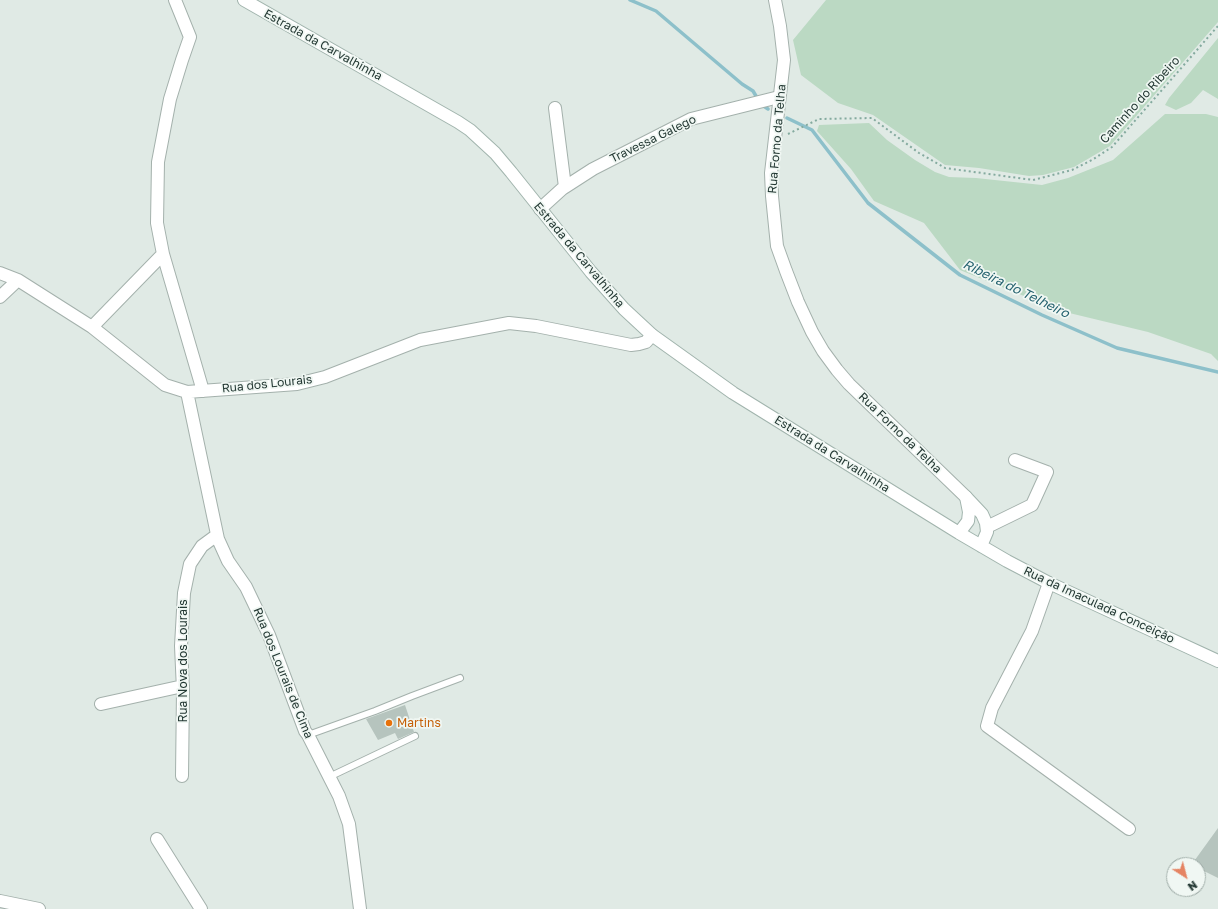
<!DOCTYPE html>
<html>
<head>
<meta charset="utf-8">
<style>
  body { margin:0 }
  #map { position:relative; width:1218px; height:909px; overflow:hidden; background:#e0eae5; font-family:"Golos Text",sans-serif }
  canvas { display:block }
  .north { position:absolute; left:1166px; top:857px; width:40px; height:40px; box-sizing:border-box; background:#f0f7f3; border:1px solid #9eaba6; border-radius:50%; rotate:144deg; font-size:11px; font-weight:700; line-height:16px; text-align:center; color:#233833 }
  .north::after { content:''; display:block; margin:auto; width:14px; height:18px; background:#e58463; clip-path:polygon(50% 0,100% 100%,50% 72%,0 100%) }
</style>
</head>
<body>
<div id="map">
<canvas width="1218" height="909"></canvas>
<div class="north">N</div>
</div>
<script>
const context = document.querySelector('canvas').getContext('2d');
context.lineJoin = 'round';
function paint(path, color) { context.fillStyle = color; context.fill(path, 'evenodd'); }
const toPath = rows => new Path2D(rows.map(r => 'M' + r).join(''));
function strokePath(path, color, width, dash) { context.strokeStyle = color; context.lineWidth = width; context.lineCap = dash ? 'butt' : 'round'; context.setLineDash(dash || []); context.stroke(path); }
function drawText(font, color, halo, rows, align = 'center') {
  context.font = font + ' "Golos Text",sans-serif'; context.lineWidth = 3.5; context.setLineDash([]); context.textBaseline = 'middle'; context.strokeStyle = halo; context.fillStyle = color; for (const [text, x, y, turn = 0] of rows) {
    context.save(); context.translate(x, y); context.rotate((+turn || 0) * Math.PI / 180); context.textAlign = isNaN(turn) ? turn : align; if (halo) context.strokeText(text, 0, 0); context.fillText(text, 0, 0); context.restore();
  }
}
paint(toPath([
  [826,0,1218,0,1218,22,1110,146,1074,167,1043,175,1029,176,979,168,945,165,873,115,838,103,801,75,793,40],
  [1218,38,1218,99,1203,90,1191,103,1176,110,1165,105,1169,98],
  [1165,114,1206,114,1218,117,1218,361,1211,354,1148,332,1061,311,960,270,924,223,874,201,851,169,817,131,819,125,869,123,887,140,915,160,935,172,949,177,976,178,1042,185,1068,178,1113,160]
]), '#bbd9c3');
strokePath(toPath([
  [630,0,656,11,742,84,753,91,756,96],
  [762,105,768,109],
  [787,118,812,130,868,203,960,275,1042,315,1117,348,1218,372]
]), '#8dc0ca', 3.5);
paint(toPath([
  [405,705,414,732,398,739,395,733,378,740,366,719],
  [1218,828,1218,878,1198,868,1198,865,1192,864]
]), '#b6c4be');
const service = toPath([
  [308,735,375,711,412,696,460,678],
  [329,777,415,736]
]);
const minor = toPath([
  [175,0,190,37,182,60,170,99,158,162,157,223,163,254,203,391],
  [555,108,565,187],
  [540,209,562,189,593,169,691,119,779,97],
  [0,273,18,280,92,327,165,385,187,392,297,384,325,377,420,340,509,323,536,326,631,345,639,344,646,342,652,335],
  [0,297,18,280],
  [92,327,163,254],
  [187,392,218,539,228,561,246,587,269,635,305,731,308,735,339,796,349,824,360,909],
  [987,527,1032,505,1047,472,1015,460],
  [1049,583,1032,631,992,708,987,726,1129,829],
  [101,704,183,686],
  [182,776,183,690,181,646,184,593,190,564,202,546,217,535],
  [157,839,201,909],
  [0,901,39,909]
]);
const tertiary = toPath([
  [775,0,780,26,784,60,771,173,772,196,777,246,786,271,798,302,812,332,823,351,837,370,849,384,966,497]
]);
const secondary = toPath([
  [244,0,458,122,470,130,495,153,511,172,591,272,624,309,652,335,733,393,959,533,1007,561,1049,583,1218,661],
  [966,497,982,514,986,523,987,532,981,546],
  [959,533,968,521,969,512,966,497]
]);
strokePath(service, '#a4b1ac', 8);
strokePath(minor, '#a4b1ac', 14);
strokePath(tertiary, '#a4b1ac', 14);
strokePath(secondary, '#a1b4ad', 14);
strokePath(toPath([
  [788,134,819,119,872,118,919,153,945,168,1033,180,1072,170,1092,160,1112,147,1218,26]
]), '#84aa9f', 2, [2, 3]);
strokePath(service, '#fff', 6);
strokePath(minor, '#fff', 12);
strokePath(tertiary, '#fff', 12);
strokePath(secondary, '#fff', 12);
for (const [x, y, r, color] of [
  [389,723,4,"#e8710a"]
]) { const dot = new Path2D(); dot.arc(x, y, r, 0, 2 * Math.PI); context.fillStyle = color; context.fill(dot); strokePath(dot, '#f0f7f3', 1.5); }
drawText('12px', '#233833', '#f0f7f3', [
  ["Estrada da Carvalhinha",323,45,29],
  ["Caminho do Ribeiro",1140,100,-48],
  ["Travessa Galego",653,139,-26],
  ["Rua Forno da Telha",777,139,-85],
  ["Estrada da Carvalhinha",579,255,50],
  ["Rua dos Lourais",267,384,-6],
  ["Rua Forno da Telha",900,433,44],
  ["Estrada da Carvalhinha",832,454,32],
  ["Rua da Imaculada Conceição",1099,605,25],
  ["Rua Nova dos Lourais",183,661,-90],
  ["Rua dos Lourais de Cima",283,673,68]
]);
drawText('12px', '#c56008', '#f0f7f3', [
  ["Martins",397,723]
], 'left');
drawText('italic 13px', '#23616e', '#f0f7f3', [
  ["Ribeira do Telheiro",1016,289,26]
]);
</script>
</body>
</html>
